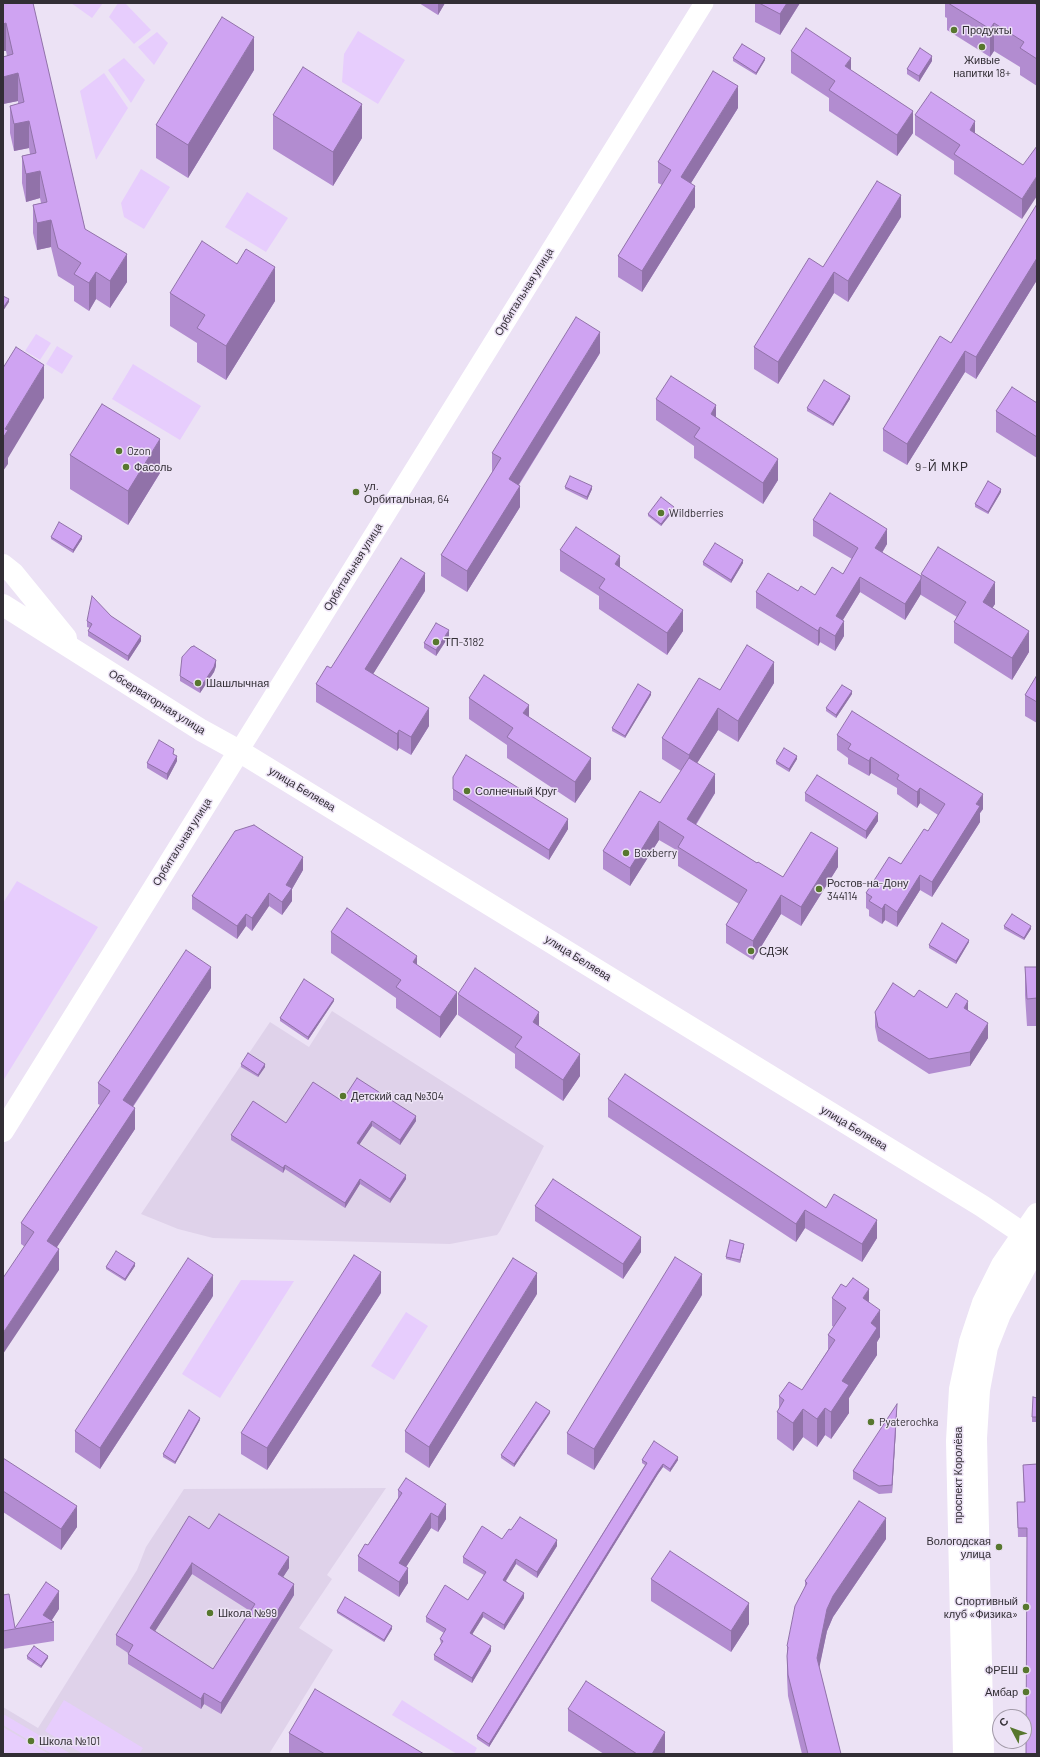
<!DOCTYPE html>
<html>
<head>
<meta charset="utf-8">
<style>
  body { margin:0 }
  #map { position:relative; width:1040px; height:1757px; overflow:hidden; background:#ece2f5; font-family:Barlow,sans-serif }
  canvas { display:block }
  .frame { position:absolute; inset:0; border:4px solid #322e35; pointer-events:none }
  .north { position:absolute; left:992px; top:1709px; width:40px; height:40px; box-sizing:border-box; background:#ece2f5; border:1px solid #a29aa8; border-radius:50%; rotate:311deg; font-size:11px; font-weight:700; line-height:16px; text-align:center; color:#322e35 }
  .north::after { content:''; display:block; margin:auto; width:14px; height:18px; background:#57772e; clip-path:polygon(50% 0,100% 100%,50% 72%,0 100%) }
</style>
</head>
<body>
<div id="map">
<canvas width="1040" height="1757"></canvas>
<div class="frame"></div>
<div class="north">С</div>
</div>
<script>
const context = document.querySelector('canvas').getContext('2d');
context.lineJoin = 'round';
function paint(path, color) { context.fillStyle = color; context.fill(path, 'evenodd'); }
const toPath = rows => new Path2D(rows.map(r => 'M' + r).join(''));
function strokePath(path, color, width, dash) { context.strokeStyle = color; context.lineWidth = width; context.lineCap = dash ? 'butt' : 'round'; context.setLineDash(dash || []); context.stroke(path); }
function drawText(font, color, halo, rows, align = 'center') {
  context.font = font + ' Barlow,sans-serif'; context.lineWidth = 3; context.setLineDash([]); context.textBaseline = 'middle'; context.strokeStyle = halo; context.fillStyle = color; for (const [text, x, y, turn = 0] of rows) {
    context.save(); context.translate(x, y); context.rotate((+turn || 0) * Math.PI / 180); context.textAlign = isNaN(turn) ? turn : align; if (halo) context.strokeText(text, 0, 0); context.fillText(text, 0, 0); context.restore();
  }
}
paint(toPath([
  [332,1011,544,1146,500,1231,497,1235,450,1244,213,1238,178,1229,141,1214,270,1022,309,1047],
  [386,1488,327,1575,332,1579,299,1628,333,1650,269,1754,3,1754,3,1707,38,1728,137,1570,146,1547,184,1489]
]), '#dfd2ea');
paint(toPath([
  [71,3,103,3,92,18],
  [118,3,125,3,151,30,134,44,109,17],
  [358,31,405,60,378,104,342,82,344,54],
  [157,32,168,43,154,65,138,47],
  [124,58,145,80,131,103,108,70],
  [104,73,128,108,96,160,80,91],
  [141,169,170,187,144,229,124,217,121,203],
  [247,192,288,218,266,252,225,227],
  [36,334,51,343,40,360,25,351],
  [57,346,73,356,62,374,46,364],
  [133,364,201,406,180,440,112,399],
  [17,881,98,927,3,1081,3,903],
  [241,1280,294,1281,220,1398,182,1374],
  [406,1312,428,1326,394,1380,371,1366],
  [64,1700,143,1748,139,1754,83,1754,45,1731],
  [402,1700,477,1748,474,1754,457,1754,392,1715],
  [3,1715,5,1715,71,1754,52,1754,3,1725],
  [3,1727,49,1754,3,1754]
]), '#e7cdfd');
strokePath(toPath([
  [239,751,704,3]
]), '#fff', 19);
strokePath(toPath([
  [3,565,13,573,66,638],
  [3,605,201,730,239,751,982,1206,1037,1243],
  [3,1131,239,751]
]), '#fff', 22);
strokePath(toPath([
  [964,1754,957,1441,960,1389,970,1342,983,1303,1002,1265,1037,1214],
  [983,1754,976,1438,979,1390,987,1347,1000,1314,1037,1245]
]), '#fff', 22);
paint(toPath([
  [3,3,34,3,33,5,85,229,127,282,110,308,96,299,89,311,74,301,74,286,58,276,51,247,37,250,33,233,33,205,41,203,40,198,26,202,22,183,22,156,30,154,29,148,14,151,10,133,10,106,18,104,18,101,3,104,3,57,7,56,6,51,3,51],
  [419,3,445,3,438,15],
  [755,3,800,3,780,35,755,22],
  [945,3,1034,3,1037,5,1037,86,1020,75,1020,67,994,51,990,57,947,30,947,18,945,17],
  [791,51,851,70,913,133,897,156,829,111,829,98,791,73],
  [733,58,765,60,756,75,733,61],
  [932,61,919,82,907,74,907,69],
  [254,70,188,178,156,158,156,125],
  [738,108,691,183,695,207,642,292,618,277,618,256,662,185,658,183,658,162],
  [273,115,362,138,333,186,273,149],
  [915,115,975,133,1023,165,1022,219,954,174,954,161,915,135],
  [1037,204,1037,280,976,379,965,372,907,465,883,451,883,429,951,343],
  [901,217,848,302,834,293,778,384,754,369,754,347,823,267],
  [170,293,275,301,226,380,197,362,197,343,170,326],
  [600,353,519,485,520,507,467,592,441,576,441,555,492,473,492,453],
  [656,399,716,417,778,480,763,504,694,458,694,446,656,420],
  [850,399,833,426,807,411,807,408],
  [1037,403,1037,458,996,432,996,411],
  [70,455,160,473,128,525,70,489],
  [565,487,592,489,587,500,565,489],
  [1001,492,988,514,975,507,975,504],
  [674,510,661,526,648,516,648,514],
  [813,520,887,544,882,553,921,576,921,574,995,604,992,608,1029,652,1012,680,954,643,954,622,957,617,921,595,921,594,905,620,860,592,843,620,844,636,835,651,820,642,818,646,756,608,756,592,798,591,815,595,843,574,852,559,813,536],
  [51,537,82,539,73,553,51,539],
  [560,550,620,568,683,631,667,655,599,609,599,596,560,571],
  [703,562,743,563,731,583,703,565],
  [425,591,373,674,429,726,411,755,399,748,397,751,316,702,316,684,331,668],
  [111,616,141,641,128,661,88,636,88,631,90,628,87,627,87,621],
  [449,636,436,656,424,648,424,643],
  [216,666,214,672,200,693,180,681,180,676],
  [1037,675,1037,723,1025,716,1025,695],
  [774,683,738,742,718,730,697,763,715,793,696,825,757,863,783,877,838,867,801,926,781,914,753,960,726,943,726,925,739,904,678,866,678,851,659,840,630,886,603,869,603,851,660,803,681,771,662,759,662,738,720,690],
  [852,694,836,718,826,711,826,708],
  [651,695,625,738,612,731,612,728],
  [469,698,529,717,591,779,575,803,507,758,507,745,469,719],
  [837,735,983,809,980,813,980,822,932,897,920,890,897,927,885,920,882,924,869,916,869,910,866,908,866,893,901,864,928,831,938,815,920,803,917,808,897,794,897,788,871,773,869,776,848,764,848,758,837,750],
  [174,754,177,761,167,780,147,768,147,763],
  [797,759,789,772,776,764,776,761],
  [453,777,568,829,549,860,453,800],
  [805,793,878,821,866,839,805,801],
  [303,870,292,889,292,901,282,915,269,906,252,931,246,926,237,939,192,909,192,896],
  [1004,926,1031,929,1024,940,1004,929],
  [331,932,417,965,457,1014,440,1038,396,1008,396,998,331,953],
  [969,942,956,964,929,948,929,945],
  [1025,967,1037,967,1037,1026,1027,1026,1025,995],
  [211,988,133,1107,135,1129,57,1247,59,1270,21,1244,21,1223,100,1105,98,1104,98,1083],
  [458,994,539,1026,580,1076,563,1101,515,1068,515,1054,458,1015],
  [914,997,947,1008,968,1010,988,1038,970,1066,929,1074,878,1041,875,1027,875,1012],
  [334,1001,308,1040,280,1021,280,1018],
  [241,1064,265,1067,258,1077,241,1067],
  [608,1099,826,1208,877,1238,862,1262,805,1228,796,1242,608,1117],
  [342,1101,416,1121,400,1145,372,1126,359,1145,406,1179,390,1203,360,1184,345,1208,285,1169,283,1173,231,1140,231,1135,286,1123],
  [535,1206,641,1252,623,1279,535,1221],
  [744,1246,740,1263,726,1259,726,1257],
  [135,1266,125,1281,106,1269,106,1267],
  [381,1293,267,1470,241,1454,241,1433],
  [537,1294,429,1468,405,1452,405,1431],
  [702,1295,594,1470,567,1454,567,1433],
  [213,1296,100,1469,75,1452,75,1431],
  [832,1298,869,1302,880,1337,877,1342,877,1355,849,1398,849,1413,831,1439,825,1435,817,1447,803,1437,793,1451,777,1439,777,1412,779,1409,779,1396,802,1390,828,1350,828,1335,834,1327,832,1326],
  [1037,1398,1037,1422,1032,1422,1032,1417],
  [897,1412,892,1493,879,1494,853,1479,853,1471],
  [550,1413,514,1467,501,1458,501,1455],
  [200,1420,175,1464,163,1457,163,1454],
  [3,1458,77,1527,61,1550,3,1512],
  [642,1460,678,1460,670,1472,663,1467,658,1474,489,1747,477,1739,477,1736,645,1465,642,1463],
  [1037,1464,1027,1537,1018,1537,1017,1502,1024,1502,1023,1465],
  [398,1490,446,1519,438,1532,431,1528,406,1567,408,1583,399,1597,358,1571,358,1556,368,1545,398,1498],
  [209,1529,289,1568,283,1577,294,1595,221,1714,204,1704,201,1709,128,1664,128,1653,116,1645,116,1635],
  [192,1574,250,1611,213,1669,155,1631],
  [502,1539,557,1546,537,1578,516,1564,506,1581,524,1598,504,1630,483,1617,472,1634,491,1651,472,1683,434,1660,434,1655,441,1644,440,1639,444,1633,426,1622,426,1617,468,1600,484,1575,463,1563,463,1557],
  [886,1539,833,1617,827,1631,819,1667,841,1754,802,1754,788,1696,787,1677,787,1646,805,1586,805,1581],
  [651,1579,749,1624,731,1652,651,1601],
  [3,1595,15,1628,59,1609,51,1621,54,1622,54,1641,3,1649],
  [337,1611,392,1629,384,1642,337,1613],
  [27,1656,48,1658,41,1668,27,1659],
  [568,1709,665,1754,604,1754,568,1731],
  [289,1733,424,1754,289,1754]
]), '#b28cd0');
paint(toPath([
  [438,3,445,3,438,15],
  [787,3,800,3,780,35,780,14],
  [6,23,6,51,3,51,3,24],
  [994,23,994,51,990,57,990,29],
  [254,37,254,70,188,178,188,145],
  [932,56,932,61,919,82,919,76],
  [765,58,765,60,756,75,756,73],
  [851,58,851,79,845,66],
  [18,73,18,101,3,104,3,77],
  [738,86,738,108,681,199,681,177],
  [362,104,362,138,333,186,333,152],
  [913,111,913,133,897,156,897,135],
  [29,121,29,148,14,151,14,124],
  [975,121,975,141,970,130],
  [40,171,40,198,26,202,26,174],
  [1037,176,1037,196,1022,219,1022,199],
  [695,186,695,207,642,292,642,271],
  [901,195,901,217,848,302,848,281],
  [51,220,51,247,37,250,37,223],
  [127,254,127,282,110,308,110,281],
  [1037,258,1037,280,976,379,976,357],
  [275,267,275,301,226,380,226,346],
  [96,272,96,299,89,311,89,283],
  [834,272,834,293,778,384,778,362],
  [9,299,9,302,3,311,3,308],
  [600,332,600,353,509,500,509,479],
  [965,351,965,372,907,465,907,444],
  [44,365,44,398,8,458,8,464,3,471,3,438,5,429],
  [850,396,850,399,833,426,833,424],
  [716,405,716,427,711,414],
  [160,439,160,473,128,525,128,491],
  [778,459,778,480,763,504,763,483],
  [520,486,520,507,467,592,467,571],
  [592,486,592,489,587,500,587,497],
  [1001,489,1001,492,988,514,988,512],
  [674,507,674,510,661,526,661,524],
  [887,529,887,544,875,564,875,548],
  [82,536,82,539,73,553,73,550],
  [620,556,620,577,615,564],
  [743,560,743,563,731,583,731,580],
  [425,573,425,591,365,687,365,669],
  [860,577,860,592,836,631,836,616],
  [921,579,921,594,905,620,905,604],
  [995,582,995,604,983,623,983,602],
  [683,610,683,631,667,655,667,633],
  [844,621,844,636,835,651,835,636],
  [820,627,820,642,818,646,818,631],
  [449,630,449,636,436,656,436,650],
  [1029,631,1029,652,1012,680,1012,658],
  [141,636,141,641,128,661,128,656],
  [216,660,216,666,214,672,200,693,200,688],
  [774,662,774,683,738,742,738,721],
  [852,691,852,694,836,718,836,715],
  [651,692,651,695,625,738,625,736],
  [529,705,529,726,523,713],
  [429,708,429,726,411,755,411,737],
  [718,708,718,730,689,776,689,755],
  [399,730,399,748,397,751,397,734],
  [177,756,177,761,167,780,167,774],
  [797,756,797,759,789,772,789,769],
  [871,757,871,773,869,776,869,761],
  [591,758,591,779,575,803,575,782],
  [715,774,715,793,687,838,687,819],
  [920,788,920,803,917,808,917,792],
  [983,794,983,809,980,813,980,822,932,897,932,882,976,804],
  [878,813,878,821,866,839,866,831],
  [568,819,568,829,549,860,549,850],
  [659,821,659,840,630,886,630,868],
  [838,848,838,867,801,926,801,907],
  [303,857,303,870,292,889,292,901,282,915,282,902,286,885],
  [920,875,920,890,897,927,897,912],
  [269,893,269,906,252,931,252,918],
  [781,895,781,914,753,960,753,941],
  [885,904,885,920,882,924,882,909],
  [246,914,246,926,237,939,237,926],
  [1031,926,1031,929,1024,940,1024,938],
  [969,940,969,942,956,964,956,961],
  [417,956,417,977,413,962],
  [211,967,211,988,123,1121,123,1100],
  [457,992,457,1014,440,1038,440,1017],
  [334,999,334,1001,308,1040,308,1037],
  [968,1001,968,1016,964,1008],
  [539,1012,539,1033,533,1022],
  [988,1023,988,1038,970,1066,970,1052],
  [580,1054,580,1076,563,1101,563,1080],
  [265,1064,265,1067,258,1077,258,1075],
  [135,1108,135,1129,47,1262,47,1241],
  [416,1116,416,1121,400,1145,400,1140],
  [372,1121,372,1126,357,1148,357,1143],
  [285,1165,285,1169,283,1173,283,1168],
  [406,1175,406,1179,390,1203,390,1199],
  [360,1179,360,1184,345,1208,345,1203],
  [805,1210,805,1228,796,1242,796,1224],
  [877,1220,877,1238,862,1262,862,1244],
  [641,1237,641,1252,623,1279,623,1264],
  [744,1244,744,1246,740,1263,740,1260],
  [59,1249,59,1270,3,1354,3,1333],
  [135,1263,135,1266,125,1281,125,1279],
  [381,1272,381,1293,267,1470,267,1448],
  [537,1273,537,1294,429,1468,429,1447],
  [702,1274,702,1295,594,1470,594,1449],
  [213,1275,213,1296,100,1469,100,1448],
  [869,1289,869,1316,863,1298],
  [880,1310,880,1337,877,1342,877,1355,849,1398,849,1413,831,1439,831,1412,842,1381,871,1323],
  [897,1404,897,1412,892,1493,892,1485],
  [825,1408,825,1435,817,1447,817,1419],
  [803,1409,803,1437,793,1451,793,1423],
  [550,1411,550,1413,514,1467,514,1464],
  [200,1418,200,1420,175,1464,175,1462],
  [678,1457,678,1460,670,1472,670,1469],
  [663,1464,663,1467,658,1474,489,1747,489,1744,658,1471],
  [446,1504,446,1519,438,1532,438,1517],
  [77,1506,77,1527,61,1550,61,1529],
  [431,1513,431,1528,399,1578,399,1563],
  [886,1518,886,1539,833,1617,827,1631,817,1679,817,1658,827,1609,833,1596],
  [557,1540,557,1546,537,1578,537,1572],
  [289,1557,289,1568,278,1585,278,1574],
  [516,1559,516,1564,503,1585,503,1580],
  [192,1563,192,1574,150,1639,150,1628],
  [408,1568,408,1583,399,1597,399,1582],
  [294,1584,294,1595,221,1714,221,1703],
  [59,1591,59,1609,50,1623,43,1615],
  [524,1593,524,1598,504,1630,504,1625],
  [749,1603,749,1624,731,1652,731,1631],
  [483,1612,483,1617,470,1638,470,1633],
  [392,1626,392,1629,384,1642,384,1640],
  [491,1646,491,1651,472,1683,472,1678],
  [48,1656,48,1658,41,1668,41,1666],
  [204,1693,204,1704,201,1709,201,1699],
  [665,1732,665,1754,652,1754]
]), '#9172a9');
const building = toPath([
  [3,3,33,3,85,229,127,254,110,281,96,272,89,283,74,274,81,263,58,248,51,220,37,223,33,205,47,202,40,171,26,174,22,156,36,153,29,121,14,124,10,106,24,102,18,73,3,77,3,57,13,54,6,23,3,24,3,3],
  [759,3,787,3,780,14,759,3],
  [948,3,1034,3,1037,5,1037,59,1020,48,1024,42,994,23,990,29,948,3],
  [222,17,254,37,188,145,156,125,222,17],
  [806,28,851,58,845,66,913,111,897,135,829,90,835,81,791,51,806,28],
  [742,44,765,58,756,73,733,58,742,44],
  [920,48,932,56,919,76,907,69,920,48],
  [303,67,362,104,333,152,273,115,303,67],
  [713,71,738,86,681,177,695,186,642,271,618,256,671,170,658,162,713,71],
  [931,92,975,121,970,130,1023,165,1037,146,1037,176,1022,199,954,154,960,145,915,115,931,92],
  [877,181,901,195,848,281,834,272,778,362,754,347,809,258,823,267,877,181],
  [1037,204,1037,258,976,357,965,351,907,444,883,429,940,336,951,343,1037,204],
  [202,241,237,264,246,249,275,267,226,346,197,328,205,315,170,293,202,241],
  [3,296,9,299,3,308,3,296],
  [576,317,600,332,509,479,520,486,467,571,441,555,501,458,492,453,576,317],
  [16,347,44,365,5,429,8,430,3,438,3,368,16,347],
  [671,376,716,405,711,414,778,459,763,483,694,437,700,428,656,399,671,376],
  [824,380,850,396,833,424,807,408,824,380],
  [1012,387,1037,403,1037,437,996,411,1012,387],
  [102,404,160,439,128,491,70,455,102,404],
  [570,476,592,486,587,497,565,487,570,476],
  [988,481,1001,489,988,512,975,504,988,481],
  [830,493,887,529,875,548,921,576,921,579,905,604,860,577,836,616,844,621,835,636,820,627,818,631,756,592,768,573,798,591,801,586,815,595,832,567,843,574,858,548,813,520,830,493],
  [661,497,674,507,661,524,648,514,661,497],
  [59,522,82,536,73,550,51,537,59,522],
  [576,527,620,556,615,564,683,610,667,633,599,588,605,579,560,550,576,527],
  [715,543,743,560,731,580,703,562,715,543],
  [938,547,995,582,983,602,1029,631,1012,658,954,622,966,602,921,574,938,547],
  [401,558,425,573,365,669,429,708,411,737,399,730,397,734,316,684,327,666,331,668,401,558],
  [92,596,111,616,141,636,128,656,88,631,92,624,87,621,92,596],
  [436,623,449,630,436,650,424,643,436,623],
  [747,645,774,662,738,721,718,708,689,755,662,738,699,678,720,690,747,645],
  [194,646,216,660,214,667,200,688,180,676,182,657,191,647,194,646],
  [484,675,529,705,523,713,591,758,575,782,507,737,513,728,469,698,484,675],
  [1037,675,1037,702,1025,695,1037,675],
  [638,684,651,692,625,736,612,728,638,684],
  [842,685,852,691,836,715,826,708,842,685],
  [852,711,983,794,976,804,980,806,932,882,920,875,897,912,885,904,882,909,869,901,872,897,866,893,889,857,901,864,924,829,928,831,945,804,920,788,917,792,897,779,899,775,871,757,869,761,848,749,851,744,837,735,852,711],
  [159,740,174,749,173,754,177,756,167,774,147,763,159,740],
  [784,748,797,756,789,769,776,761,784,748],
  [466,755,568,819,549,850,453,789,453,777,466,755],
  [689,758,715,774,687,819,757,863,758,862,783,877,811,832,838,848,801,907,781,895,753,941,726,925,747,890,678,847,684,837,659,821,630,868,603,851,640,791,660,803,689,758],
  [817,775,878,813,866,831,805,793,817,775],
  [254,825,303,857,286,885,292,888,282,902,269,893,252,918,246,914,237,926,192,896,235,831,254,825],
  [347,908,417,956,413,962,457,992,440,1017,396,987,401,980,331,932,347,908],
  [1012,914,1031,926,1024,938,1004,926,1012,914],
  [942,923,969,940,956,961,929,945,942,923],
  [186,950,211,967,123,1100,135,1108,47,1241,59,1249,3,1333,3,1278,34,1232,21,1223,110,1091,98,1083,186,950],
  [1025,967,1037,967,1037,998,1027,999,1025,967],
  [475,968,539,1012,533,1022,580,1054,563,1080,515,1047,522,1037,458,994,475,968],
  [304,979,334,999,308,1037,280,1018,304,979],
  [893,983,914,997,919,990,947,1008,956,993,968,1001,964,1008,988,1023,970,1052,929,1059,878,1027,875,1012,893,983],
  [248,1053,265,1064,258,1075,241,1064,248,1053],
  [625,1074,826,1208,834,1194,877,1220,862,1244,805,1210,796,1224,608,1099,625,1074],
  [357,1078,416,1116,400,1140,372,1121,357,1143,406,1175,390,1199,360,1179,345,1203,285,1165,283,1168,231,1135,253,1101,286,1123,313,1082,342,1101,357,1078],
  [553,1179,641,1237,623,1264,535,1206,553,1179],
  [730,1240,744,1244,740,1260,726,1257,730,1240],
  [116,1251,135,1263,125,1279,106,1267,116,1251],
  [354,1255,381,1272,267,1448,241,1433,354,1255],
  [675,1257,702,1274,594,1449,567,1433,675,1257],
  [188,1258,213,1275,100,1448,75,1431,188,1258],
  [513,1258,537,1273,429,1447,405,1431,513,1258],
  [853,1278,869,1289,863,1298,880,1310,871,1323,877,1328,842,1381,849,1385,831,1412,825,1408,817,1419,803,1409,793,1423,777,1412,784,1400,779,1396,789,1382,802,1390,835,1340,828,1335,846,1308,832,1298,841,1284,846,1287,853,1278],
  [1033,1397,1037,1398,1037,1417,1032,1417,1033,1397],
  [536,1402,550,1411,514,1464,501,1455,536,1402],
  [897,1404,892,1485,879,1486,853,1471,897,1404],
  [189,1410,200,1418,175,1462,163,1454,189,1410],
  [654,1441,678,1457,670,1469,663,1464,658,1471,489,1744,477,1736,647,1463,642,1460,654,1441],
  [3,1458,77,1506,61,1529,3,1491,3,1458],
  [1037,1464,1037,1754,1026,1754,1027,1528,1018,1528,1017,1502,1025,1502,1023,1465,1037,1464],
  [406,1478,446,1504,438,1517,431,1513,399,1563,408,1568,399,1582,358,1556,365,1544,368,1545,402,1493,398,1490,406,1478],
  [859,1501,886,1518,833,1596,827,1609,817,1658,841,1754,808,1754,788,1675,787,1656,788,1647,787,1646,795,1606,807,1583,805,1581,859,1501],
  [219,1514,289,1557,278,1574,294,1584,221,1703,204,1693,201,1699,128,1654,133,1645,116,1635,189,1516,209,1529,219,1514],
  [192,1563,255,1604,213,1669,150,1628,192,1563],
  [520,1517,557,1540,537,1572,516,1559,503,1580,524,1593,504,1625,483,1612,470,1633,491,1646,472,1678,434,1655,443,1641,440,1639,446,1629,426,1617,445,1585,468,1600,486,1572,463,1557,482,1526,502,1539,509,1529,511,1530,520,1517],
  [670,1551,749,1603,731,1631,651,1579,670,1551],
  [46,1582,59,1591,43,1615,54,1622,3,1631,3,1595,9,1594,15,1628,46,1582],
  [345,1597,392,1626,384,1640,337,1611,345,1597],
  [34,1646,48,1656,41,1666,27,1656,34,1646],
  [586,1681,665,1732,652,1754,637,1754,568,1709,586,1681],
  [315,1689,424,1754,325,1754,289,1733,315,1689]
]);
paint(building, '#cfa3f2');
strokePath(building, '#9172a9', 1);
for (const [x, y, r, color] of [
  [954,30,4,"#57772e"],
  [982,47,4,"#57772e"],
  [119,451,4,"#57772e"],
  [126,467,4,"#57772e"],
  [356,492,4,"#57772e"],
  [661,513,4,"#57772e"],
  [436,642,4,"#57772e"],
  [198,683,4,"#57772e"],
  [467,791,4,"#57772e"],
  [626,853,4,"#57772e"],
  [819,889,4,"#57772e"],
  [751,951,4,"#57772e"],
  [343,1096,4,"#57772e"],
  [871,1422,4,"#57772e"],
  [999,1547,4,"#57772e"],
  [1026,1607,4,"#57772e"],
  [210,1613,4,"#57772e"],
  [1026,1670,4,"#57772e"],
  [1026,1692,4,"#57772e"],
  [31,1741,4,"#57772e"]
]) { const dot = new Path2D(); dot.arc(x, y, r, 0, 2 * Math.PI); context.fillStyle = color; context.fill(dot); strokePath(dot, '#ece2f5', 1.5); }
drawText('11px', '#322e35', '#ece2f5', [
  ["Продукты",962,30],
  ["Живые",982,60,"center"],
  ["напитки 18+",982,73,"center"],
  ["Ozon",127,451],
  ["Фасоль",134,467],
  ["ул.",364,486],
  ["Орбитальная, 64",364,499],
  ["Wildberries",669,513],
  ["ТП-3182",444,642],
  ["Шашлычная",206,683],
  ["Солнечный Круг",475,791],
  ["Boxberry",634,853],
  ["Ростов-на-Дону",827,883],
  ["344114",827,896],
  ["СДЭК",759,951],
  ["Детский сад №304",351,1096],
  ["Pyaterochka",879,1422],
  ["Вологодская",991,1541,"right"],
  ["улица",991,1554,"right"],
  ["Спортивный",1018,1601,"right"],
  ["клуб «Физика»",1018,1614,"right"],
  ["Школа №99",218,1613],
  ["ФРЕШ",1018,1670,"right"],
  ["Амбар",1018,1692,"right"],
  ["Школа №101",39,1741]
], 'left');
drawText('11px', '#322e35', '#ece2f5', [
  ["Орбитальная улица",524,292,-58],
  ["Орбитальная улица",353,567,-58],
  ["Обсерваторная улица",157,702,32],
  ["улица Беляева",302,789,31],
  ["Орбитальная улица",182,842,-58],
  ["улица Беляева",578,958,32],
  ["улица Беляева",854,1128,31],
  ["проспект Королёва",958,1475,-90]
]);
context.letterSpacing = '1px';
drawText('12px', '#322e35', '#ece2f5', [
  ["9-Й МКР",942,467]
]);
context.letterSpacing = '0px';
</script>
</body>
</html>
